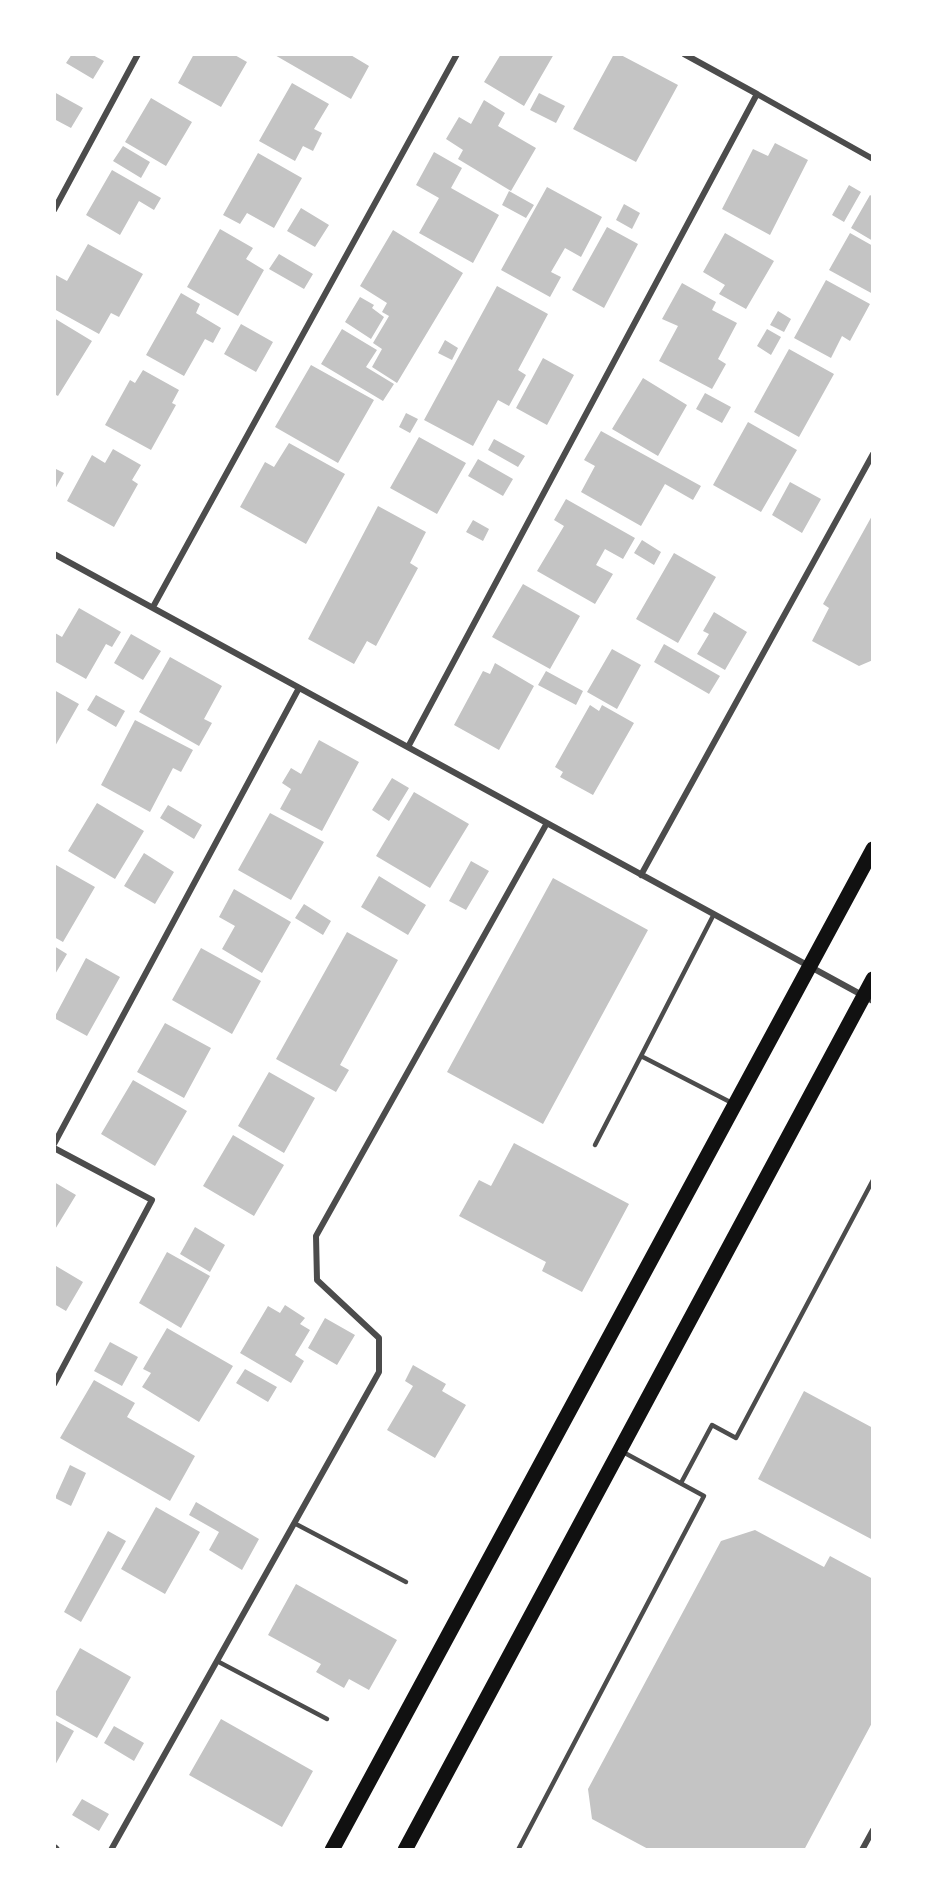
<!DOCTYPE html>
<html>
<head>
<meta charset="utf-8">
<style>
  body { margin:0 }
  #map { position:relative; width:927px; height:1904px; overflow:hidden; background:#fff; font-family:"PT Sans",sans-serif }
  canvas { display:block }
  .frame { position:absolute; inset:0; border:56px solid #fff; pointer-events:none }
</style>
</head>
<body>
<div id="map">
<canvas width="927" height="1904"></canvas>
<div class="frame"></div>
</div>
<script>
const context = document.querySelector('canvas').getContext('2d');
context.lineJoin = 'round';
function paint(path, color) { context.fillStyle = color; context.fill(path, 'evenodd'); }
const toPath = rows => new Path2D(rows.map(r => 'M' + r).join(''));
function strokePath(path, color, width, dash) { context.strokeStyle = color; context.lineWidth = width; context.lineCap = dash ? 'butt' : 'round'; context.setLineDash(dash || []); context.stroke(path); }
paint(toPath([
  [72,54,91,54,104,61,93,79,66,63],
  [194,54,233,54,247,62,221,107,178,83],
  [273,54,349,54,369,66,351,99],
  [501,54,554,54,524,106,484,82],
  [614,54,619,54,678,85,636,162,573,129],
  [292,83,329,104,314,129,322,133,313,151,303,146,295,161,259,141],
  [54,92,83,108,71,128,54,119],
  [539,93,565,106,556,123,530,110],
  [151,98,192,122,166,166,125,142],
  [484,100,505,113,498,126,536,148,511,191,458,159,463,150,446,139,459,117,471,124],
  [775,143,808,160,770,235,722,209,753,149,768,156],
  [123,146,150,162,141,178,113,161],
  [434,152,462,168,451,188,499,215,473,263,419,233,439,198,416,185],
  [258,153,302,178,274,228,247,213,240,224,223,215],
  [112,170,161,198,154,210,139,201,120,235,86,215],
  [849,185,861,192,844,222,832,215],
  [547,187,602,217,581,257,565,248,551,272,561,277,550,297,501,270],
  [509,191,534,205,526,218,502,205],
  [870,195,873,197,873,241,851,228],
  [624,204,640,213,632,229,616,220],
  [301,208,329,225,315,247,287,231],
  [607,227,638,244,604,308,572,290],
  [220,229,253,248,246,259,264,270,238,316,187,287],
  [393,230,463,273,397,383,372,367,382,349,373,343,389,316,382,312,387,303,360,286],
  [725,233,774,261,746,309,719,294,725,285,703,272],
  [850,233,873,246,873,294,829,270],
  [88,244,143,274,119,317,111,313,99,334,54,309,54,274,67,281],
  [279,254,313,274,304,289,269,269],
  [826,280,870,304,850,341,842,336,831,358,794,338],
  [682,283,716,302,712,310,737,323,718,359,726,364,712,389,659,361,678,326,662,319],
  [497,286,548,314,518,370,526,375,509,406,498,400,473,446,424,420],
  [181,293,200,304,196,313,221,328,213,343,205,339,184,376,146,355],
  [360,297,374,305,372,308,384,317,371,339,345,322],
  [778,311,791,319,784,332,770,325],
  [54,318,92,341,58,396,54,394],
  [241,324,273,342,256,372,224,354],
  [342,329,377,350,366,367,394,384,383,401,321,364],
  [767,329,781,337,771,355,757,346],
  [445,340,458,348,452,360,438,353],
  [789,349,834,374,799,437,754,412],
  [543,358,574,375,547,425,516,408],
  [311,365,374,400,338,463,275,427],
  [143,370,179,390,172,403,176,405,151,450,105,425,130,380,135,383],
  [643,378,687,405,658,456,612,429],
  [705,393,731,407,722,423,696,409],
  [406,413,418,419,410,433,399,427],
  [748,422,797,450,761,512,713,485],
  [601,431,701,486,693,500,665,484,641,526,581,492,595,466,584,460],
  [419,437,466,463,437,514,390,488],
  [494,439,525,456,518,467,488,450],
  [289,443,345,474,306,544,240,507,265,462,274,467],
  [113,449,141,465,132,480,138,484,114,527,67,501,92,455,105,463],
  [478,459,513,479,503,496,468,476],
  [54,468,64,473,54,491],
  [790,482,821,499,802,533,772,515],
  [566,499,635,538,623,559,605,549,596,565,613,574,595,604,537,571,564,526,554,520],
  [378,506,426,532,410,563,418,568,376,646,367,641,354,664,308,639],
  [873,514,873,660,859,666,812,641,829,608,823,604],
  [473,520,489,529,483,541,466,532],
  [642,540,661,552,654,565,634,553],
  [674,553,716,577,678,643,636,619],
  [523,584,580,616,550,669,492,637],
  [79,608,121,632,112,647,106,644,86,679,54,661,54,635,55,633,62,637],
  [714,612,747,632,725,670,697,654,709,634,703,631],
  [131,634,161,651,143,680,114,663],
  [664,644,720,676,709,694,654,662],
  [612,649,641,665,617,709,587,692],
  [170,657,222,686,204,719,212,723,199,746,139,712],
  [495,663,534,686,499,750,454,725,483,671,490,674],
  [546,671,583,691,576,705,538,685],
  [54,690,79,704,54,748],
  [96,695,125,711,116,727,87,710],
  [590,705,599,711,602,705,634,723,593,795,560,777,563,772,555,767],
  [135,720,193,750,181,772,173,768,150,812,101,785],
  [319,740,359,762,322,831,280,809,291,789,282,783,291,768,301,774],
  [392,778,409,788,389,821,372,810],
  [414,792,469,824,430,888,376,856],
  [97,803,144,831,115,879,68,851],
  [168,805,202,825,194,839,160,818],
  [270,813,324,842,291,900,238,870],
  [144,853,174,872,155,904,124,886],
  [471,861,489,871,466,910,449,901],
  [56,865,95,887,63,942,54,937,54,867],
  [379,876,426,905,408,935,361,907],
  [553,878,648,930,543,1124,447,1072],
  [234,889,291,922,262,973,222,949,235,926,219,917],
  [304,904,331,921,323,935,295,918],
  [347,932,398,960,340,1065,349,1070,336,1092,276,1059],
  [54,946,67,954,54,976],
  [201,948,261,981,232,1034,172,1000],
  [86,958,120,977,87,1036,54,1018],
  [165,1023,211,1048,184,1098,137,1072],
  [269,1072,315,1098,284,1153,238,1126],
  [133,1080,187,1111,155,1166,101,1134],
  [233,1135,284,1165,254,1216,203,1186],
  [514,1143,629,1204,582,1292,542,1271,546,1262,459,1216,479,1180,491,1186],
  [54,1182,76,1195,54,1231],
  [195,1227,225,1245,210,1272,180,1254],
  [167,1252,210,1276,181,1328,139,1303],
  [56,1266,83,1282,66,1311,54,1304,54,1269],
  [285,1305,305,1318,300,1324,310,1330,295,1355,304,1361,291,1383,240,1353,268,1306,280,1313],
  [325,1318,355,1335,337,1365,308,1348],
  [167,1328,233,1366,199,1422,142,1387,151,1373,143,1369],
  [110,1342,138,1357,122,1386,94,1371],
  [413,1365,446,1384,442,1391,466,1405,435,1458,387,1430,413,1386,405,1381],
  [245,1369,277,1387,268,1402,236,1383],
  [94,1380,135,1403,127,1417,195,1456,170,1501,60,1438],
  [804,1391,873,1428,873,1540,758,1479],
  [70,1465,86,1473,71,1506,55,1498],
  [196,1502,259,1539,242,1570,209,1550,219,1532,189,1515],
  [156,1507,200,1532,165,1594,121,1569],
  [755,1530,824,1567,830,1556,873,1579,873,1721,804,1850,650,1850,592,1819,588,1789,721,1541],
  [108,1531,126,1541,81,1622,64,1612],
  [296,1584,397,1640,369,1690,349,1679,344,1688,316,1672,321,1664,268,1635],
  [80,1648,131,1677,97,1738,54,1714,54,1695],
  [221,1719,313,1771,282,1827,189,1775],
  [54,1720,74,1731,54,1767],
  [114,1726,144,1743,134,1761,104,1743],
  [82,1799,109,1814,99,1831,72,1815]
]), '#c4c4c4');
strokePath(toPath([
  [714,914,641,1056,732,1103],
  [595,1145,641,1056],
  [681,1483,712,1425,736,1438,873,1180],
  [294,1523,406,1582],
  [217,1661,327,1719],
  [518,1850,704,1496,623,1452]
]), '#4c4c4c', 4.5);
strokePath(toPath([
  [757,94,873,159],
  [54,210,138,54],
  [54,554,873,1001],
  [153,607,457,54],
  [408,747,757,94,684,54],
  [641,875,873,454],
  [54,1144,299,688],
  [54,1148,152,1200,54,1384],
  [111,1850,379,1372,379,1338,317,1280,316,1236,547,823],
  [862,1850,873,1830]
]), '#4c4c4c', 6);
strokePath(toPath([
  [54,1849,55,1850]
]), '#4c4c4c', 10);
strokePath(toPath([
  [332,1850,873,849],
  [405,1850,873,979]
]), '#111', 15);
</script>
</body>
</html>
